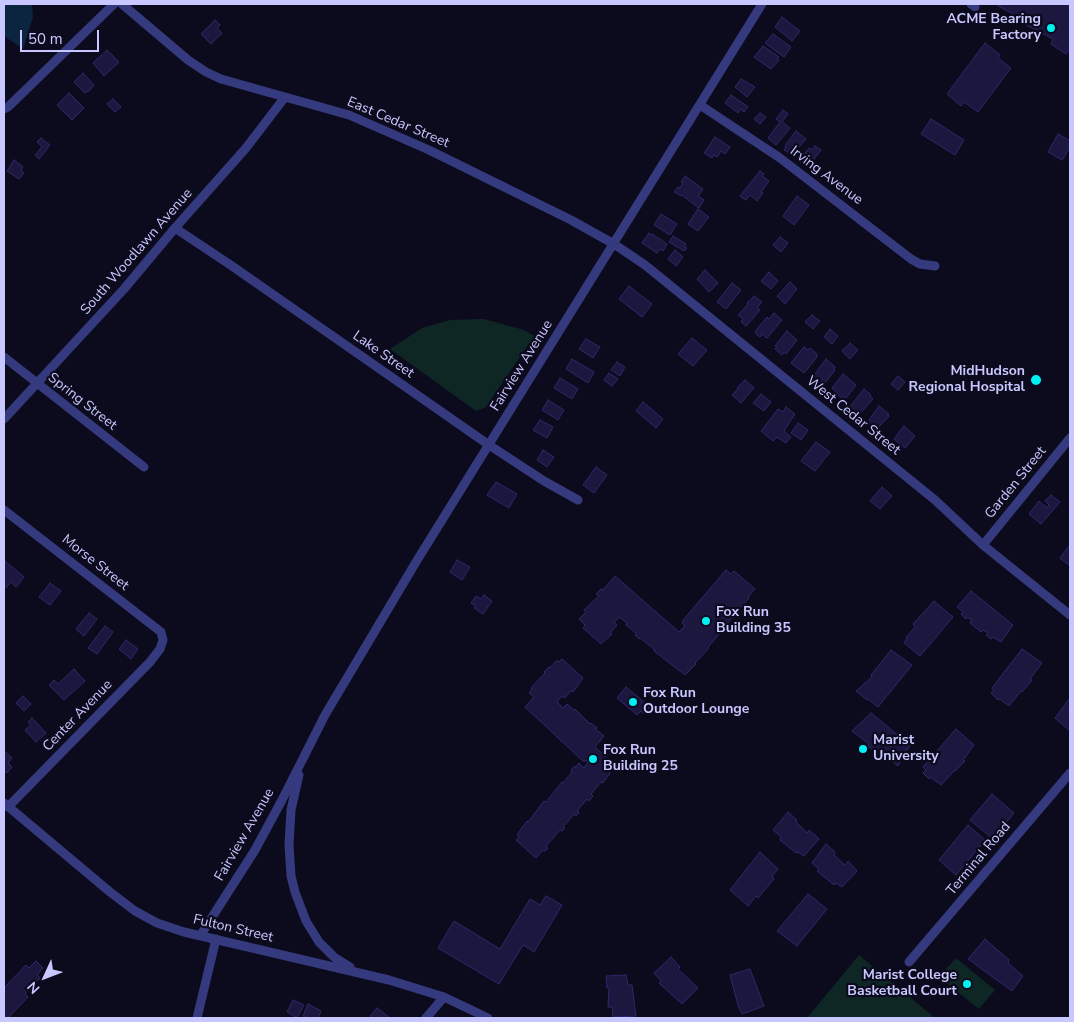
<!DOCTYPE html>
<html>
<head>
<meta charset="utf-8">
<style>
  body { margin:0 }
  #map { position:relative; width:1074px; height:1022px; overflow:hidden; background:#0c0b1d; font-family:"Nunito Sans",sans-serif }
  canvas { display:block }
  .frame { position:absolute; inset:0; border:5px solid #c8c7ff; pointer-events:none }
  .north { position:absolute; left:20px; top:952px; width:50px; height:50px; -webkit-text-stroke:4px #0c0b1d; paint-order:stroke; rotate:227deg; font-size:14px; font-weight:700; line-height:20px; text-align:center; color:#c8c7ff }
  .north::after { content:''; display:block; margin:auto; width:18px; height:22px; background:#c8c7ff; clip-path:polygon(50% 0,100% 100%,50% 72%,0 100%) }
  .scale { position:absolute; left:20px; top:30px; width:79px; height:22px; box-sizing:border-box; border:2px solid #c8c7ff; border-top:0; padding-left:6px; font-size:15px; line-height:18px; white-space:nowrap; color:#c8c7ff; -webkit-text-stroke:4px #0c0b1d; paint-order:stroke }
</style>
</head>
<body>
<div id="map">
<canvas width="1074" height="1022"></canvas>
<div class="frame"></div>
<div class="north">N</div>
<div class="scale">50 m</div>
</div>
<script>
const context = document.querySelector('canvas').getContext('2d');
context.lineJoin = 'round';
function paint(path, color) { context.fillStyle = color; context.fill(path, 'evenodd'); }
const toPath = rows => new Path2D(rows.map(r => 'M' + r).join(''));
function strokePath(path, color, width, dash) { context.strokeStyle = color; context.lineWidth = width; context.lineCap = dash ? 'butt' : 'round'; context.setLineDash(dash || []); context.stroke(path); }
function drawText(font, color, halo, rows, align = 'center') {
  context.font = font + ' "Nunito Sans",sans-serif'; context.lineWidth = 4.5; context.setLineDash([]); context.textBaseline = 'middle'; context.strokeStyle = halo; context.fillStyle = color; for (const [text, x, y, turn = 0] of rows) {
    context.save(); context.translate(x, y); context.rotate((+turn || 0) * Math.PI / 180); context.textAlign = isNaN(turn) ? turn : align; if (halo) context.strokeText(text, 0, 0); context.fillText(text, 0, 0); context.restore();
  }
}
paint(toPath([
  [484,319,524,330,534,336,486,407,476,411,390,349,422,328,450,320],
  [859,955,935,1018,807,1018],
  [956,958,995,990,979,1009,939,977]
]), '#0e2724');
paint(toPath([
  [4,4,32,4,33,17,23,49,4,36]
]), '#0b2541');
const building = toPath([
  [999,4,1070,4,1070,52,1068,51,1066,54,1051,44,1053,39,1011,17,1013,14,998,6,999,4],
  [782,17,800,31,792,41,775,27,782,17],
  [215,20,220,25,217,28,222,33,211,44,201,34,215,20],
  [773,34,791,47,784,57,765,43,773,34],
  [985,43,1000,55,998,58,1011,68,978,112,964,102,961,106,947,94,985,43],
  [763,46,779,57,777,59,779,60,771,69,754,57,763,46],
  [107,50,119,62,104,76,93,63,107,50],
  [83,73,94,85,90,90,85,93,74,82,83,73],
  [741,79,755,87,747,97,735,87,741,79],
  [69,93,84,108,72,120,57,105,69,93],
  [731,95,748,107,744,112,741,109,738,113,725,103,731,95],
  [113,99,121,107,115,112,107,104,113,99],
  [783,110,788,114,782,122,790,128,776,145,768,138,780,122,776,119,783,110],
  [760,113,766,117,760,124,754,119,760,113],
  [931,119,964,140,955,155,921,134,931,119],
  [796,131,806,139,792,155,784,150,786,147,785,146,796,131],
  [1058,134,1070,141,1070,147,1062,160,1048,152,1058,134],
  [715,137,730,147,725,154,721,151,717,157,714,155,712,158,704,153,715,137],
  [41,138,50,145,39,159,35,155,42,147,37,142,41,138],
  [815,146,821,150,807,168,799,161,809,148,812,150,815,146],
  [14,160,23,167,21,170,24,173,19,179,7,171,14,160],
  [760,171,764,174,762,176,769,181,761,192,763,193,757,201,750,195,746,200,740,196,760,171],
  [685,176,703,189,698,196,704,200,699,208,682,195,681,196,674,192,678,187,680,188,683,183,681,182,685,176],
  [797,196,809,205,794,225,783,216,797,196],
  [698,209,709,217,698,231,688,224,698,209],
  [661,214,677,224,670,235,654,225,661,214],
  [649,233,651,235,652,234,667,244,663,251,660,249,657,253,642,243,649,233],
  [673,236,686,244,684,246,687,248,684,251,669,242,673,236],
  [780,237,788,243,781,252,773,245,780,237],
  [675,250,683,257,676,266,668,259,675,250],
  [705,270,718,283,709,292,697,279,705,270],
  [769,272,778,281,771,289,761,281,769,272],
  [790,282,797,289,785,304,777,296,790,282],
  [732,283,741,290,726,309,717,302,732,283],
  [629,286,652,304,642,317,619,299,629,286],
  [754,296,762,302,757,308,760,310,746,326,741,322,743,319,738,315,748,304,747,303,754,296],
  [774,313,782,320,767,338,762,334,760,337,755,333,757,329,767,317,769,319,774,313],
  [812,315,820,321,813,329,805,322,812,315],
  [830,329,838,336,832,344,824,337,830,329],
  [787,331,797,340,786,354,784,352,782,355,775,349,777,347,775,346,787,331],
  [692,338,707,350,693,366,678,354,692,338],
  [586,339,600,347,593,358,579,349,586,339],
  [850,343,858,350,850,359,842,351,850,343],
  [804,347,808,350,810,348,817,354,817,357,804,373,791,363,804,347],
  [572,359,594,372,588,383,566,369,572,359],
  [826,359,835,367,834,369,835,370,824,384,823,383,821,386,812,378,826,359],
  [617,362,625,367,620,376,611,370,617,362],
  [609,373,618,379,612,386,604,380,609,373],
  [843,374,856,385,846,398,844,396,842,399,832,388,843,374],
  [898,376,905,382,898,390,891,384,898,376],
  [560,378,578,389,572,399,554,388,560,378],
  [745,380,754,388,741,403,732,395,738,389,737,388,745,380],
  [864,389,871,395,870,397,873,399,858,416,849,408,864,389],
  [761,394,771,402,764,411,753,403,761,394],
  [548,400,564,410,558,420,542,410,548,400],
  [643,402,663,419,656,428,636,411,643,402],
  [879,406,889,414,887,415,889,416,876,430,867,423,879,406],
  [786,407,795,414,784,431,791,437,786,443,777,437,773,441,761,431,778,409,783,412,786,407],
  [540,420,553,427,547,438,533,430,540,420],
  [798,423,808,430,801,440,791,433,798,423],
  [904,426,915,436,905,448,894,439,904,426],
  [816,442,830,452,815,471,801,461,816,442],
  [543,450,554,457,547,467,537,460,543,450],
  [596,467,607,475,594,493,583,485,596,467],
  [496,482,517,494,509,508,487,495,496,482],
  [882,487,892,496,880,509,870,501,882,487],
  [1051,495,1060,502,1041,524,1029,514,1039,501,1047,508,1049,505,1045,501,1051,495],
  [1069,546,1070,547,1070,566,1060,558,1069,546],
  [457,560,470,567,462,580,450,572,457,560],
  [5,561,24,577,16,587,11,582,6,588,4,586,4,563,5,561],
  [726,570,731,574,734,571,755,589,748,597,749,598,735,614,736,614,721,630,722,631,708,647,709,648,695,663,696,664,685,675,654,651,655,650,640,638,639,639,635,635,636,633,626,625,627,623,619,617,614,623,617,625,610,633,612,634,601,644,583,628,585,625,579,619,586,612,584,610,599,596,596,594,601,589,603,590,615,576,679,632,685,626,682,623,684,619,726,570],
  [50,583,61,591,50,605,39,597,50,583],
  [971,591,1013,625,1001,642,993,637,991,639,986,635,988,633,983,630,981,632,970,623,972,620,967,617,966,619,961,614,963,612,957,607,971,591],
  [484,595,492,601,483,614,474,608,476,606,471,603,476,596,481,599,484,595],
  [934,601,953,617,920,656,904,643,907,638,906,637,915,627,913,624,934,601],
  [89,613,97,619,84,636,76,629,89,613],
  [105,626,113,632,97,654,88,648,105,626],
  [126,640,138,649,131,659,119,649,126,640],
  [1022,649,1042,663,1030,679,1032,680,1022,692,1021,691,1009,706,1000,699,998,700,991,693,994,691,992,688,1022,649],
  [891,650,912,665,878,707,868,699,867,700,856,691,872,677,871,675,891,650],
  [562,659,583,678,573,692,571,691,565,698,562,696,557,702,563,708,567,704,574,710,575,709,590,724,591,723,597,728,595,729,604,736,595,747,606,757,606,762,603,767,610,773,603,783,601,782,591,794,593,796,589,801,587,799,577,811,579,812,576,816,574,814,563,827,565,828,562,831,560,830,546,846,548,848,545,851,543,850,536,858,516,840,520,837,517,835,527,821,528,822,544,801,546,802,562,782,563,783,572,772,571,770,575,766,576,767,579,763,584,768,588,762,586,760,584,762,525,707,534,697,529,693,532,689,531,688,545,673,544,672,549,667,550,668,557,660,559,662,562,659],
  [74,669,85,681,64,700,49,685,54,680,58,684,74,669],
  [626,687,650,707,644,714,641,711,637,715,617,698,626,687],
  [23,696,31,704,24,711,16,703,23,696],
  [1070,698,1070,731,1055,718,1070,698],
  [871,713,910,745,898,766,891,760,889,762,880,753,878,755,868,746,869,744,852,731,871,713],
  [32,718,46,733,36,742,25,730,31,725,28,722,32,718],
  [956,729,974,745,963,760,965,761,955,771,954,771,941,785,930,777,929,779,923,773,926,770,923,767,956,729],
  [4,751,12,758,8,763,12,767,7,773,4,770,4,751],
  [992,794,1014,813,993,839,970,820,992,794],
  [788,812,797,820,796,822,807,833,809,830,819,839,804,856,798,852,796,853,780,840,781,837,773,830,788,812],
  [968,825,985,840,956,875,939,860,968,825],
  [826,844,835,852,834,855,845,865,848,861,857,871,842,887,836,883,834,885,817,871,819,869,812,863,826,844],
  [760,852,778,869,772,876,774,879,758,898,756,896,748,906,730,890,760,852],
  [808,894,827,909,797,946,777,931,808,894],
  [546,896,562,905,534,952,523,945,499,984,438,948,454,921,500,949,530,899,540,905,546,896],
  [985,939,1009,960,1008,963,1023,976,1012,991,968,959,985,939],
  [671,957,680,967,678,969,698,988,682,1004,659,983,661,981,654,973,671,957],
  [36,961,43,968,37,975,40,978,25,994,28,997,8,1018,4,1018,4,988,26,965,29,968,36,961],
  [750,969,764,1006,742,1014,738,1005,730,975,750,969],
  [626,975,628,985,632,985,636,1016,613,1017,612,1007,608,1007,609,988,607,988,606,976,626,975],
  [293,1000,304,1005,297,1018,287,1012,293,1000],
  [308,1004,321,1011,318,1018,308,1018,303,1016,308,1004],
  [377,1008,390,1018,372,1018,370,1016,377,1008]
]);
paint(building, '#1b173e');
strokePath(building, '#2f286a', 1);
strokePath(toPath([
  [122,4,188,60,206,72,221,79,349,115,429,150,571,220,614,244,645,265,935,500,983,545,1070,615],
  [971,4,975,7],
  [700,105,780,158,911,259,920,264,935,266],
  [4,109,8,107,114,4],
  [175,228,232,266,489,445,544,481,578,500],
  [4,357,144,467],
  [4,419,124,289,175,228,246,148,285,97],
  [4,510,161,632,163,640,160,649,150,662,8,807],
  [983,545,1070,438],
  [299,775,291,810,289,845,291,876,295,892,306,921,319,942,334,957,350,967],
  [4,803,110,892,135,911,157,923,184,932,389,980,444,997,488,1018],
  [200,936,255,850,282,800,325,715,416,562,762,4],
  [909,962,1070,773],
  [197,1018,216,939],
  [426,1018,444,997]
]), '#35397d', 9);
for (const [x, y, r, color] of [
  [1051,28,5,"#00f1f2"],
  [1036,380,6,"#00f1f2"],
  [706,621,5,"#00f1f2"],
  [633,702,5,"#00f1f2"],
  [863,749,5,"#00f1f2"],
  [593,759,5,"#00f1f2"],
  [967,984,5,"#00f1f2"]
]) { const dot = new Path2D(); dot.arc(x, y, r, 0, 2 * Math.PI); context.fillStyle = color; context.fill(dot); strokePath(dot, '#0c0b1d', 2); }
drawText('bold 14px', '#c8c7ff', '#0c0b1d', [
  ["ACME Bearing",1041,20,"right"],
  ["Factory",1041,36,"right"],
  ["MidHudson",1025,372,"right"],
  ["Regional Hospital",1025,388,"right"],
  ["Fox Run",716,613],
  ["Building 35",716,629],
  ["Fox Run",643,694],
  ["Outdoor Lounge",643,710],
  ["Marist",873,741],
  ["University",873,757],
  ["Fox Run",603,751],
  ["Building 25",603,767],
  ["Marist College",957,976,"right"],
  ["Basketball Court",957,992,"right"]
], 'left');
drawText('14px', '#c8c7ff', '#0c0b1d', [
  ["East Cedar Street",398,123,23],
  ["Irving Avenue",826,176,37],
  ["South Woodlawn Avenue",137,252,-49],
  ["Lake Street",383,355,35],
  ["Fairview Avenue",522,366,-58],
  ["Spring Street",82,402,38],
  ["West Cedar Street",853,416,39],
  ["Garden Street",1016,483,-51],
  ["Morse Street",95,563,38],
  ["Center Avenue",78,716,-46],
  ["Fairview Avenue",245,835,-60],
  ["Terminal Road",979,859,-50],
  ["Fulton Street",233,929,13]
]);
</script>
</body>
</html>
